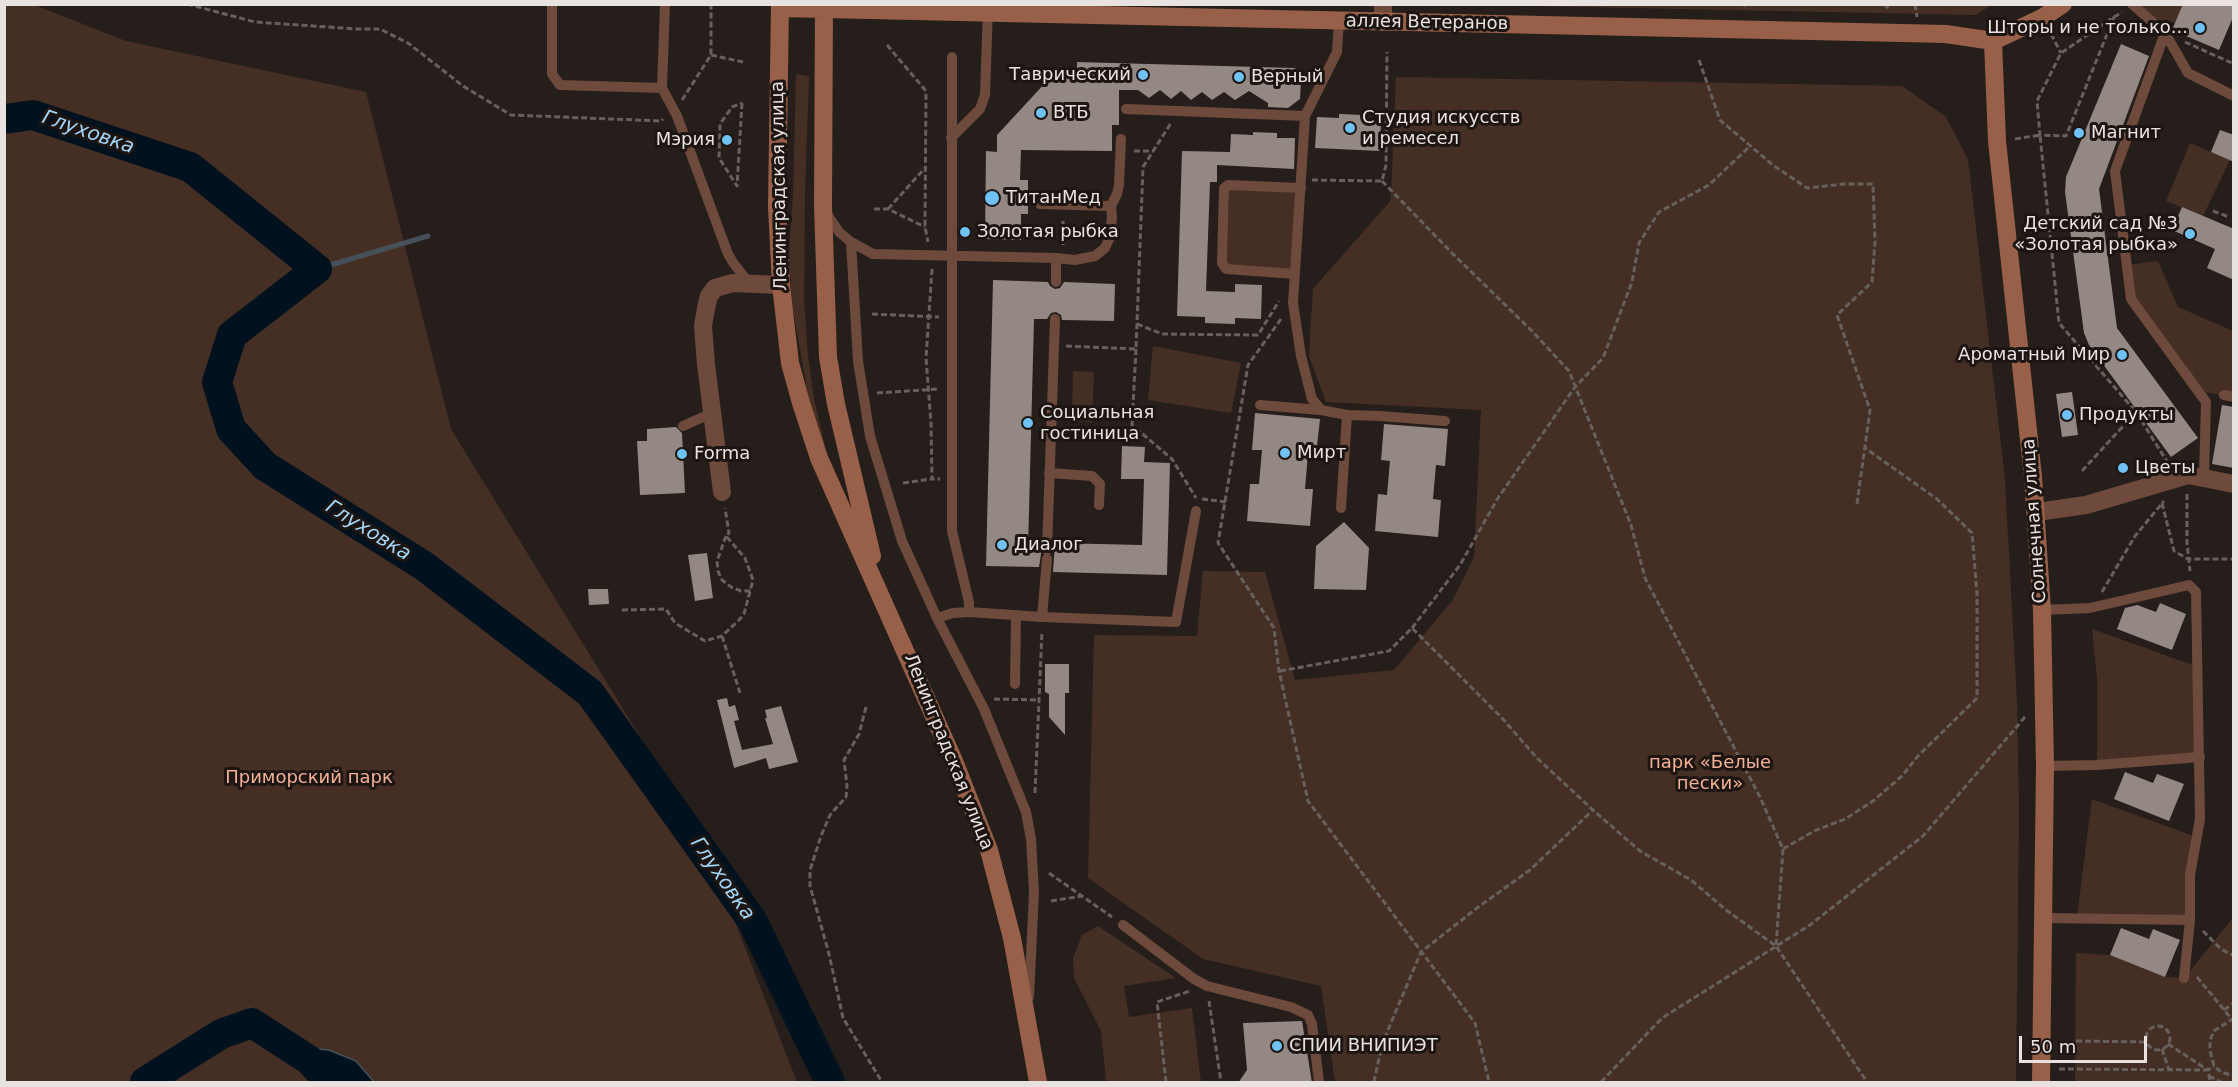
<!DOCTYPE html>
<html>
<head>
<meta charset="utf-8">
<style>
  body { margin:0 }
  #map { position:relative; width:2238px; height:1087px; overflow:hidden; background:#261e1a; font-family:"DejaVu Sans",sans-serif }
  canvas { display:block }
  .frame { position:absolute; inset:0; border:6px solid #e8e2e0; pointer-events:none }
  .scale { position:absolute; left:2019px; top:1036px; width:128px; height:27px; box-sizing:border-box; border:3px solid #e8e2e0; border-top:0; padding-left:8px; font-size:18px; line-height:21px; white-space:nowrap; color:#e8e2e0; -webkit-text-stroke:4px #1c1511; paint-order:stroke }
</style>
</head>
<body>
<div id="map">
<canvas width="2238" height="1087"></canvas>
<div class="frame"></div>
<div class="scale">50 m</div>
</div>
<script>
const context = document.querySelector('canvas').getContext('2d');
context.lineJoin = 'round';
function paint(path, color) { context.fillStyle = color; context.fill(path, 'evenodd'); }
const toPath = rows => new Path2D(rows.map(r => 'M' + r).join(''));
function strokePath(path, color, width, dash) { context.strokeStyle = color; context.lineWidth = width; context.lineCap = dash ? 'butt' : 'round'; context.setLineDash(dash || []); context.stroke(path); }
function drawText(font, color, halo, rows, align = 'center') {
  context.font = font + ' "DejaVu Sans",sans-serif'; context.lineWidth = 6; context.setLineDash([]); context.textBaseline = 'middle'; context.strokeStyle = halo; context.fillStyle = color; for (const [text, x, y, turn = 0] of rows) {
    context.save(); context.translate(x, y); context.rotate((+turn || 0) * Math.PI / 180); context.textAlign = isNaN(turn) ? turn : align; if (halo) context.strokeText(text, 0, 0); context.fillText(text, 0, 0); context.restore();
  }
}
paint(toPath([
  [32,4,126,41,366,92,451,429,703,839,797,1082,5,1082,4,5],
  [1484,5,1991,4,1991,5,1976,15],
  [2145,5,2183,5,2175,23,2161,21,2152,22,2137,9],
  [796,74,809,76,805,192,804,301,808,355,814,399,826,450,809,401,791,298,789,250,793,196],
  [1396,77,1902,86,1946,117,1968,159,2005,480,2017,703,2019,812,2016,1082,1335,1082,1321,986,1203,959,1088,878,1094,635,1197,636,1203,571,1265,572,1295,680,1394,670,1452,601,1474,557,1481,410,1326,402,1309,356,1313,289,1391,200],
  [2190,143,2230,160,2203,216,2166,201],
  [1229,189,1296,191,1291,270,1227,265],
  [2158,261,2178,307,2233,331,2233,397,2198,391,2131,299,2127,265],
  [1153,346,1241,363,1231,413,1148,400],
  [1073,371,1094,372,1092,422,1072,421],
  [2092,629,2198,667,2200,757,2097,765,2097,679],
  [2092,799,2196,837,2190,920,2077,917],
  [2233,918,2233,1082,2075,1082,2076,953,2110,955,2165,977,2184,978],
  [1098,926,1176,978,1124,986,1129,1017,1192,1008,1201,1082,1106,1082,1101,1031,1074,978,1073,958,1082,935]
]), '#452f25');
const water = toPath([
  [250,1008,287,1029,306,1048,329,1050,356,1061,374,1082,320,1082,317,1073,297,1068,286,1041,239,1015,250,1008]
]);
paint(water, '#01111d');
strokePath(water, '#465058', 1.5);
strokePath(toPath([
  [317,269,428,236]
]), '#465058', 5);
strokePath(toPath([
  [4,119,33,115,190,167,317,269,232,335,217,382,231,429,265,466,424,566,590,693,752,920,830,1082],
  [145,1082,221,1034,252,1023,309,1060,330,1082]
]), '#01111d', 30);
paint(toPath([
  [2183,4,2234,4,2234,15,2219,50,2172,30],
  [2121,44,2149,56,2099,189,2117,328,2198,438,2171,457,2089,345,2084,333,2065,192,2066,177],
  [1077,62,1295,68,1301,80,1300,99,1288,108,1268,107,1268,103,1249,91,1235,100,1224,92,1212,100,1202,92,1191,100,1181,91,1171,99,1160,90,1149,98,1138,90,1119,90,1119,125,1112,125,1112,151,1021,150,1020,180,1028,180,1028,214,1021,214,1021,240,985,239,986,151,997,152,997,135,1059,68,1077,69],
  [1339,114,1363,115,1363,120,1381,121,1380,151,1315,148,1317,117,1339,118],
  [2220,130,2234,135,2234,162,2211,152],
  [1253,132,1277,133,1277,138,1295,138,1294,169,1217,165,1217,182,1210,182,1206,291,1235,292,1235,284,1262,285,1261,319,1235,318,1235,324,1205,323,1205,317,1177,316,1182,151,1230,152,1231,134,1253,135],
  [2182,207,2234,229,2234,280,2207,268,2215,249,2172,230],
  [993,280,1048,282,1050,286,1055,289,1060,288,1064,282,1115,284,1114,321,1062,320,1061,315,1056,312,1051,313,1047,319,1034,319,1028,549,1040,549,1041,554,1039,567,986,566],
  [2072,392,2078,435,2062,437,2056,394],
  [2222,405,2234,407,2234,468,2212,464],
  [1255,413,1320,419,1316,455,1308,454,1305,489,1313,489,1310,526,1247,521,1250,484,1259,484,1262,450,1252,450],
  [1384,424,1448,429,1445,466,1436,465,1433,499,1441,500,1438,537,1375,531,1378,494,1387,495,1390,461,1381,460],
  [676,427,682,433,685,493,640,495,637,441,647,441,647,429],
  [1122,446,1145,447,1144,462,1170,463,1167,575,1053,572,1055,543,1142,545,1144,479,1121,479],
  [1344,522,1369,548,1366,590,1314,589,1316,546],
  [707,553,713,598,695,601,688,555],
  [588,589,608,589,609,604,589,605],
  [2160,603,2186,614,2172,650,2117,629,2125,608,2137,605,2156,612],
  [1045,664,1069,664,1069,693,1065,693,1065,735,1049,717,1049,694,1045,692],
  [727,698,729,707,735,705,739,720,734,721,742,750,773,744,765,718,767,718,765,710,781,706,798,762,769,769,766,758,734,768,717,700],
  [2125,772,2153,783,2157,774,2184,784,2169,821,2114,799],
  [2121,928,2149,939,2153,929,2180,940,2165,977,2110,955],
  [1302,1021,1312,1083,1238,1083,1247,1070,1243,1023]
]), '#938884');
strokePath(toPath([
  [187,4,255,22,357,29,380,29,408,43,463,86,511,115,661,121,663,119],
  [1742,4,1746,6],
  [1884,4,1889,9],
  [1915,4,1917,17],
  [2114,17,2066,136,2040,135,2037,101,2061,53,2114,17,2122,12],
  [2051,34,2061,53],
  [2185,42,2234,64],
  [887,45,926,91,925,227,928,242],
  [711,55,743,62],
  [1699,60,1720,120,1774,166,1807,188,1844,184,1873,184,1875,241,1872,282,1837,315,1870,410,1857,504],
  [682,100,711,55,711,4],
  [742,103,737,186,719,158,720,124,732,107,742,103],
  [2015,139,2040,135,2059,323,2136,412,2168,463],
  [1134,151,1153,151],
  [1312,180,1382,181,1386,165,1387,52],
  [1382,181,1452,253,1532,331,1569,371,1631,525,1645,578,1760,797,1783,849,1776,946],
  [874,209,888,209,925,227],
  [888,209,925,168],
  [2213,211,2229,217],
  [1063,245,1063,219],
  [932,269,926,358,931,423,932,479,940,479],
  [872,314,939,317],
  [1281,319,1248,365,1218,543,1274,628,1279,671,1308,801,1475,1023,1489,1082],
  [1137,324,1162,334,1258,335,1279,301],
  [1066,346,1136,349,1143,167,1171,123],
  [1136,349,1132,425,1172,459,1196,498],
  [877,393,938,389],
  [2082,471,2136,412],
  [903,483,931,479],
  [2187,494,2187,543,2190,571],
  [1202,499,1226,502],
  [2162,503,2174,551,2188,559,2234,559],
  [726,536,717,561,718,571,722,580,731,587,741,591,751,591],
  [2102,592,2135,536,2164,501],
  [622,610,666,609,675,623,705,641,722,636,738,621,744,614,753,580,745,558,726,536,729,533,725,508],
  [1412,628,1460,565,1498,498,1575,387,1603,358,1632,282,1639,243,1659,212,1709,185,1750,146],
  [722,636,740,693],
  [1280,671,1389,651,1412,628,1501,717,1537,758,1593,810,1640,851,1691,880,1726,910,1776,946,1867,1082],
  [994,699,1038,700],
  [866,707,859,734,844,760,847,786,846,797,830,815,821,836,810,870,810,886,829,954,843,1018,882,1082],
  [1035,793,1042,631],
  [1783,849,1814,831,1845,819,1873,801,1902,776,1917,757,1977,698,1977,594,1972,533,1937,499,1865,448],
  [1049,873,1112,917],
  [1051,901,1082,896],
  [2203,931,2221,949,2234,956],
  [2197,977,2234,1022],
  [1209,1001,1221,1082],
  [2224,1010,2234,1003],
  [2234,1018,2214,1031,2210,1040,2210,1051,2214,1066,2221,1072,2234,1076],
  '2146 1038a12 12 0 1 1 24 0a12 12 0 1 1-24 0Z',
  [2076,1041,2146,1042],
  [2168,1044,2208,1070,2214,1066],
  [2162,1049,2169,1070],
  [2059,1069,2208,1070,2210,1082],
  [2209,1076,2221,1082],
  [1166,1082,1157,1002,1190,991],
  [1374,1082,1382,1044,1421,952,1477,908,1530,870,1593,810],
  [1601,1082,1662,1018,1810,925,1923,836,2025,717]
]), '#67605d', 3, [6, 3]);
strokePath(toPath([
  [552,4,552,74,560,85,662,88,677,116,728,254,734,264,750,284],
  [2132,4,2165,33,2188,73,2234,96],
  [1339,20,1337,52,1305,116,1293,303,1301,356,1312,399,1321,410,1347,415,1341,508],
  [2165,33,2115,171,2131,299,2206,402,2204,477],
  [952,57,952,531,969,602,969,612],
  [662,88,665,4],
  [1126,109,1305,116],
  [951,138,980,109,985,95,988,8],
  [1040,204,1111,206],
  [825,211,839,232,851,242,873,254,1056,258,1056,282],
  [851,242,858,361,870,436,902,541,937,618,984,709,1026,812,1031,839,1034,892,1029,997],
  [1056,258,1075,260,1095,256,1105,248,1110,237,1112,217,1111,206,1117,194,1119,185,1121,139],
  [1295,274,1226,269,1222,263,1224,188,1228,185,1301,188],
  [2224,395,2234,397],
  [1260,405,1321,410],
  [1347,415,1380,416,1445,421],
  [683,426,712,413],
  [1049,473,1092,476,1100,484,1099,505],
  [1047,550,1055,319],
  [2042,610,2090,608,2189,585,2196,592,2200,819,2190,875,2190,920,2184,978],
  [1042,617,1176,622,1196,511],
  [937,618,953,613,969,612,1042,617,1047,559],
  [1015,684,1016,616],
  [2045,766,2097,765,2200,757],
  [2043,918,2190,920],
  [1123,925,1194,979,1207,986,1291,1007,1308,1015,1312,1024,1319,1082]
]), '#6d4a3b', 10);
strokePath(toPath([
  [1383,22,1383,4],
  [722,492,706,364,703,326,706,308,709,296,715,288,733,283,781,285],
  [2037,512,2086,505,2188,475,2234,484]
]), '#6d4a3b', 18);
strokePath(toPath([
  [780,4,777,207,781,285,790,363,801,403,819,458,954,761,989,850,1012,938,1038,1082],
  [824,4,823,206,828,357,836,404,872,556],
  [780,8,1946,34,1993,41],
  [1993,41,1997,141,2033,477,2042,610,2045,766,2041,1082],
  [1993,41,2042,18,2063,4]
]), '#986049', 18);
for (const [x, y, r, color] of [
  [2200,28,6,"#70c2f4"],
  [1143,75,6,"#70c2f4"],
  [1239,77,6,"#70c2f4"],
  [1041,113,6,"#70c2f4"],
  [1350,128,6,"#70c2f4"],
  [2079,133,6,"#70c2f4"],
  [727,140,6,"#70c2f4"],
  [992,198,8,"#70c2f4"],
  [965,232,6,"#70c2f4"],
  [2190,234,6,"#70c2f4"],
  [2122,355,6,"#70c2f4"],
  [2067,415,6,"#70c2f4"],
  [1028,423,6,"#70c2f4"],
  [1285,453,6,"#70c2f4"],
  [682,454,6,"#70c2f4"],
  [2123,468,6,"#70c2f4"],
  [1002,545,6,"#70c2f4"],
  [1277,1046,6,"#70c2f4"]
]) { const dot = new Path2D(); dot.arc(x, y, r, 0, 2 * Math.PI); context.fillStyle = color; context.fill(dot); strokePath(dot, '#1c1511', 2); }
drawText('18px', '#e8e2e0', '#1c1511', [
  ["аллея Ветеранов",1427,23,1],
  ["Ленинградская улица",780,186,-91],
  ["Солнечная улица",2035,521,-94],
  ["Ленинградская улица",948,752,68]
]);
drawText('18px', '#e8e2e0', '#1c1511', [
  ["Шторы и не только...",2188,28,"right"],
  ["Таврический",1131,75,"right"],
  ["Верный",1251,77],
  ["ВТБ",1053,113],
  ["Студия искусств",1362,118],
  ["и ремесел",1362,139],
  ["Магнит",2091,133],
  ["Мэрия",715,140,"right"],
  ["ТитанМед",1006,198],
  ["Детский сад №3",2178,224,"right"],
  ["«Золотая рыбка»",2178,245,"right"],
  ["Золотая рыбка",977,232],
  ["Ароматный Мир",2110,355,"right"],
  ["Социальная",1040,413],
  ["гостиница",1040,434],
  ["Продукты",2079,415],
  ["Мирт",1297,453],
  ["Forma",694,454],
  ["Цветы",2135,468],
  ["Диалог",1014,545],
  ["СПИИ ВНИПИЭТ",1289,1046]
], 'left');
drawText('18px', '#f5b195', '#1c1511', [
  ["парк «Белые",1710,763],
  ["пески»",1710,784],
  ["Приморский парк",309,778]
]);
drawText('italic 20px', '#a2d5f7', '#1c1511', [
  ["Глуховка",88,133,19],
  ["Глуховка",368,531,32],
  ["Глуховка",722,879,55]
]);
</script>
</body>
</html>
